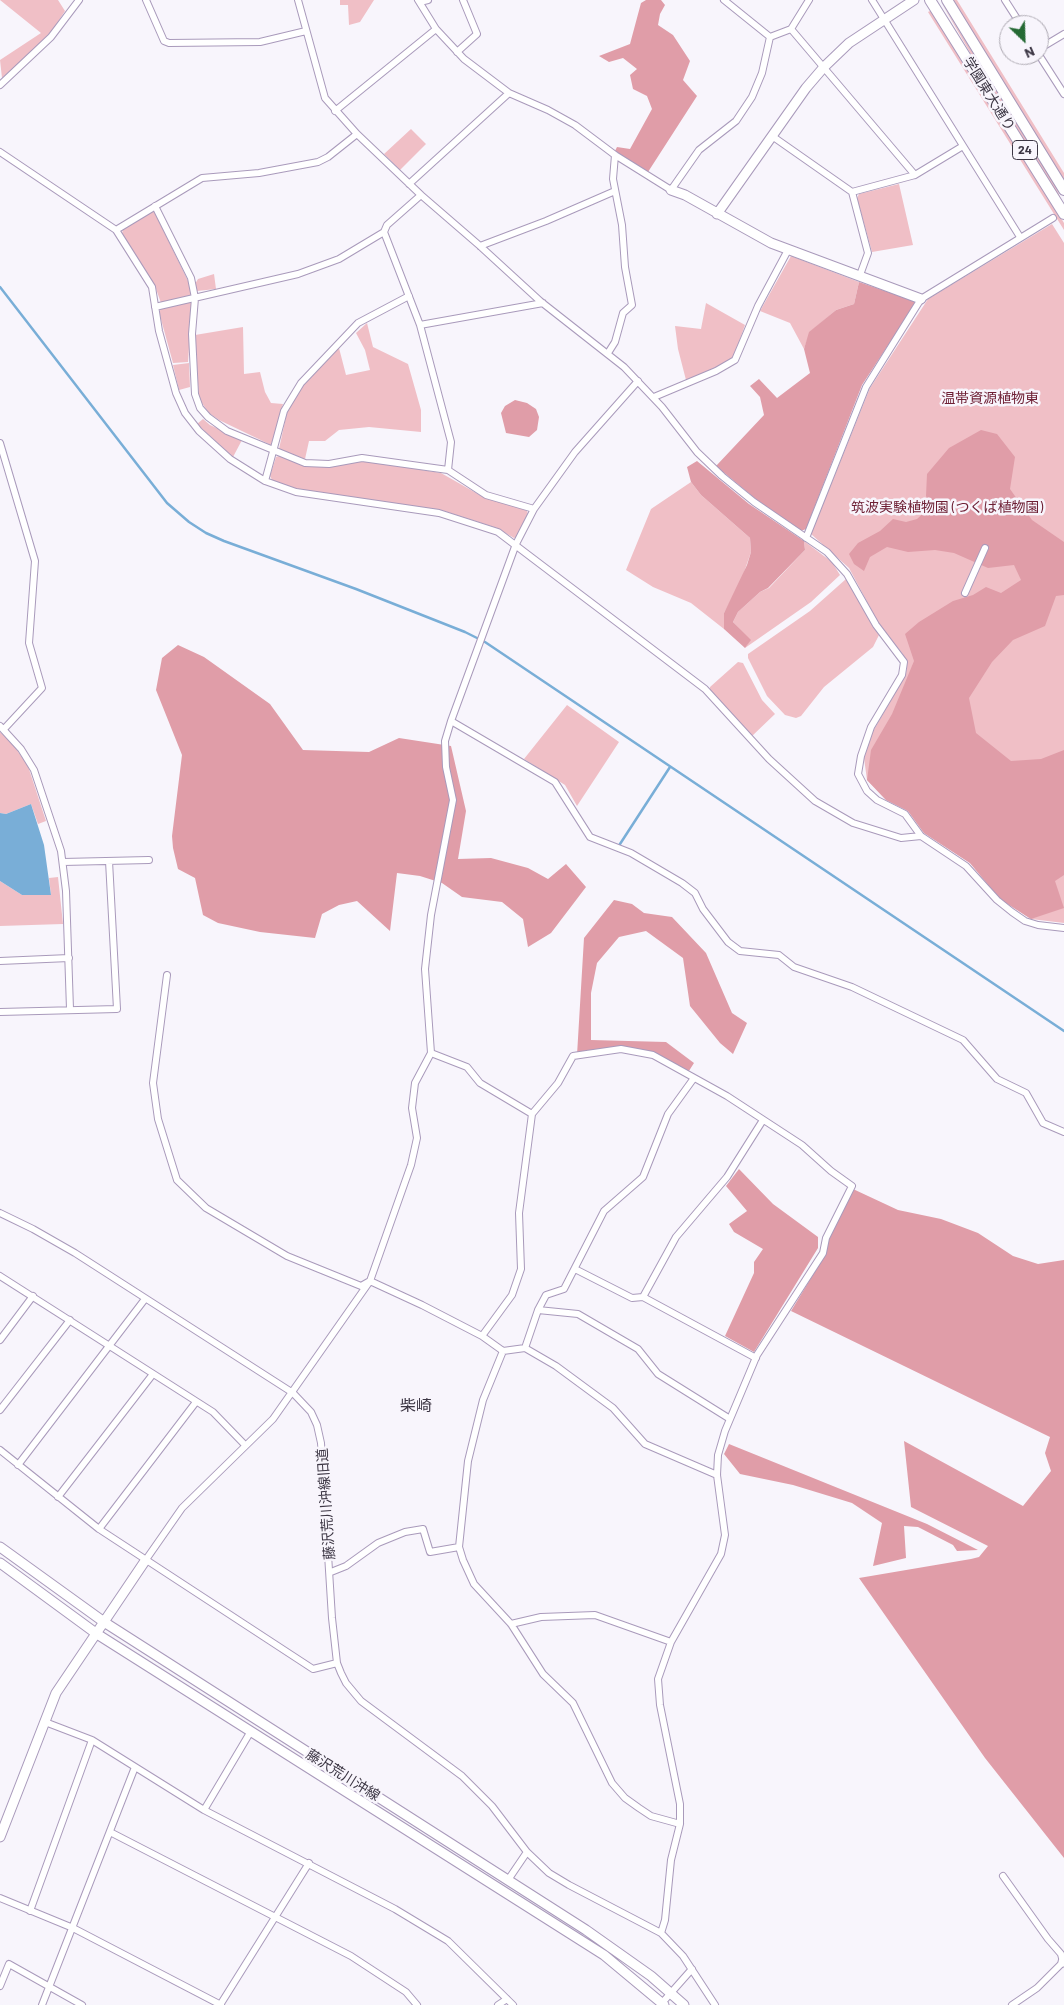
<!DOCTYPE html>
<html>
<head>
<meta charset="utf-8">
<style>
  body { margin:0 }
  #map { position:relative; width:1064px; height:2005px; overflow:hidden; background:#f8f5fc; font-family:Barlow,sans-serif }
  canvas { display:block }
  .north { position:absolute; left:999px; top:15px; width:50px; height:50px; box-sizing:border-box; background:#f8f5fc; border:1px solid #ada9b2; border-radius:50%; rotate:156deg; font-size:14px; font-weight:700; line-height:20px; text-align:center; color:#3c3644 }
  .north::after { content:''; display:block; margin:auto; width:18px; height:22px; background:#256934; clip-path:polygon(50% 0,100% 100%,50% 72%,0 100%) }
</style>
</head>
<body>
<div id="map">
<canvas width="1064" height="2005"></canvas>
<div class="north">N</div>
</div>
<script>
const context = document.querySelector('canvas').getContext('2d');
context.lineJoin = 'round';
function paint(path, color) { context.fillStyle = color; context.fill(path, 'evenodd'); }
const toPath = rows => new Path2D(rows.map(r => 'M' + r).join(''));
function strokePath(path, color, width, dash) { context.strokeStyle = color; context.lineWidth = width; context.lineCap = dash ? 'butt' : 'round'; context.setLineDash(dash || []); context.stroke(path); }
function drawText(font, color, halo, rows, align = 'center') {
  context.font = font + ' Barlow,"Noto Sans JP",sans-serif'; context.lineWidth = 5; context.setLineDash([]); context.textBaseline = 'middle'; context.strokeStyle = halo; context.fillStyle = color; for (const [text, x, y, turn = 0] of rows) {
    context.save(); context.translate(x, y); context.rotate((+turn || 0) * Math.PI / 180); context.textAlign = isNaN(turn) ? turn : align; if (halo) context.strokeText(text, 0, 0); context.fillText(text, 0, 0); context.restore();
  }
}
paint(toPath([
  [0,0,58,0,65,11,48,37,2,78,0,60,41,33],
  [340,0,374,0,360,22,349,25,348,5,340,5],
  [952,0,957,0,1064,173,1064,180],
  [942,4,1052,178,1064,206,975,61],
  [932,10,1064,223,1064,230,928,12],
  [411,129,426,144,400,170,384,154],
  [899,184,913,245,872,252,857,198,859,194],
  [152,211,155,213,188,281,191,293,190,296,161,303,155,286,122,234,123,229],
  [1052,224,1064,243,1064,923,1031,919,1000,899,970,863,924,833,908,811,886,800,867,780,864,758,872,733,906,674,907,663,902,653,879,624,849,568,811,534,870,388,928,299],
  [791,256,859,282,854,304,836,310,810,332,804,349,790,323,760,311],
  [214,274,216,289,197,291,195,284,198,279],
  [190,302,192,305,188,362,173,363,159,312,161,309],
  [706,303,745,325,733,359,714,371,686,380,678,349,675,326,701,329],
  [367,323,373,347,408,364,421,410,421,432,369,427,339,430,325,441,309,441,305,459,279,449,287,412,300,389,339,348,346,375,370,370,365,350,356,333],
  [243,327,244,374,260,372,265,392,271,403,283,404,271,445,219,420,209,413,199,399,195,335],
  [189,363,190,387,179,390,173,365],
  [203,419,210,425,242,440,233,457,197,424],
  [279,456,304,466,328,467,366,461,441,473,485,498,526,508,528,514,517,537,514,538,497,528,444,511,295,489,272,480,270,476,276,457],
  [691,482,701,495,750,538,751,552,741,581,724,613,724,629,691,603,653,587,626,570,651,509],
  [804,541,832,562,840,575,811,602,745,648,750,640,733,622,738,612,760,592,769,588,805,550],
  [846,579,879,635,873,647,824,687,801,716,796,718,785,715,767,696,748,658,748,654,810,611],
  [738,662,743,663,762,700,775,714,751,737,710,692,710,687],
  [567,705,619,742,577,806,565,785,524,759],
  [0,732,12,743,28,766,46,821,38,824,31,804,6,814,0,813],
  [58,877,63,924,0,926,0,881,22,895,51,895,49,878]
]), '#f0bfc6');
paint(toPath([
  [646,0,661,0,665,5,660,14,658,25,673,35,690,61,683,80,697,96,648,172,615,151,617,147,630,149,652,109,647,96,633,89,630,75,637,69,623,58,609,62,599,56,630,44,641,3],
  [859,282,914,301,915,304,862,385,806,529,801,531,757,500,716,466,764,415,760,397,750,386,759,379,777,398,810,373,804,349,809,332,836,310,854,304],
  [515,400,527,403,536,409,539,417,537,430,529,437,506,433,501,413,505,406],
  [981,430,997,434,1015,457,1010,489,1032,520,1064,542,1064,595,1056,596,1045,626,1013,640,992,662,969,698,976,733,1011,761,1041,759,1064,750,1064,875,1055,881,1064,908,1031,919,1000,899,970,863,924,833,908,811,886,800,867,780,871,750,892,714,914,661,905,634,919,622,953,601,973,595,986,587,1001,593,1021,580,1014,565,988,568,954,553,935,550,908,552,887,547,870,557,864,571,854,564,849,554,858,543,880,531,893,519,906,522,917,519,931,506,926,496,927,474,949,448],
  [697,461,749,504,804,541,805,550,768,588,760,592,738,612,733,622,751,640,745,648,724,629,724,613,747,565,751,552,750,538,701,495,691,482,687,467],
  [178,645,204,657,270,704,303,750,369,752,399,738,451,746,466,811,458,859,491,858,528,868,548,879,566,864,586,887,551,933,528,947,523,919,502,902,462,897,442,883,420,876,397,873,390,931,357,901,339,905,322,914,315,938,260,932,218,923,203,915,195,878,178,869,173,848,172,836,182,755,156,690,162,658],
  [614,900,632,904,644,913,672,917,706,953,732,1013,747,1023,733,1054,720,1043,690,1006,683,958,646,931,619,937,597,963,591,993,591,1040,666,1042,694,1063,687,1074,639,1051,577,1055,584,938],
  [739,1169,773,1204,818,1237,818,1248,754,1352,725,1336,754,1273,754,1262,763,1249,734,1232,729,1224,747,1211,726,1186],
  [853,1189,898,1210,941,1219,978,1233,1013,1256,1038,1264,1064,1260,1064,1858,985,1758,859,1578,971,1559,979,1557,988,1546,911,1507,904,1441,1023,1506,1051,1471,1045,1453,1050,1437,791,1311,825,1255,829,1238],
  [729,1444,927,1524,978,1550,957,1551,953,1545,918,1527,904,1526,906,1558,873,1566,882,1523,852,1503,793,1485,740,1474,724,1454]
]), '#e09da8');
paint(toPath([
  [31,804,44,845,51,895,22,895,0,881,0,813,6,814]
]), '#79aed7');
strokePath(toPath([
  [0,287,167,503,189,522,206,533,224,541,356,589,465,632,485,642,1064,1031],
  [620,844,670,767]
]), '#79aed7', 2.5);
const street = toPath([
  [146,0,164,41,169,43,260,42,306,31],
  [298,0,325,98,357,134,421,195,480,246,540,301,624,367,662,407,697,452,722,476,754,502,827,552,847,574,876,625,904,662,902,675,871,727,861,756,858,774,867,791,877,800,905,814,921,836,966,866,997,900,1012,912,1025,921,1038,925,1064,928],
  [418,0,436,29,464,59,509,93,548,110,575,125,615,155,671,190,699,150,736,121,752,97,762,73,770,37,791,29,809,0],
  [724,0,770,37],
  [872,0,1020,237],
  [1005,0,1021,25],
  [420,2,428,0],
  [791,29,915,175],
  [1039,49,1064,34],
  [457,52,477,34,463,0],
  [1039,55,1064,94],
  [0,85,51,37,79,0],
  [335,111,436,29],
  [772,136,852,192,868,253,860,275],
  [0,152,116,230,152,287,159,331,176,393,185,413,199,431,230,459,265,481,296,492,439,513,498,532,705,689,769,759,815,801,853,823,901,838,921,836],
  [409,184,509,93],
  [852,192,915,175,963,146],
  [421,195,387,225,384,232,420,325,451,442,448,470],
  [155,206,191,278,195,298,192,334,195,394,200,408,208,417,227,431,305,463,329,464,362,458,448,470,486,495,534,509],
  [116,230,202,178,259,173,318,162,328,157,357,134],
  [480,246,546,221,615,191],
  [155,307,298,274,339,259,384,232],
  [420,325,543,303],
  [608,353,615,342,623,313,632,305,625,267,622,225,613,179,615,155],
  [654,397,716,371,735,360,758,306,788,250],
  [0,443,35,561,29,643,42,688,4,729],
  [265,481,284,411,301,383,358,323,409,296],
  [806,538,866,387,921,299,1053,218],
  [965,593,985,548],
  [451,721,555,782,590,837,631,853,682,883,695,893,703,909,728,942,740,951,779,955,794,967,852,987,963,1040,997,1079,1026,1093,1043,1123,1064,1132],
  [0,726,21,749,34,770,61,851,66,891,70,1009],
  [63,862,149,860],
  [0,961,69,958],
  [167,975,153,1083,158,1119,177,1180,206,1208,287,1256,361,1286,368,1282],
  [0,1012,117,1009,109,861],
  [431,1053,467,1067,480,1083,532,1114],
  [0,1213,33,1229,75,1253,293,1393,311,1412,317,1425,321,1443,332,1618,337,1663,341,1673,346,1683,361,1701,462,1776,492,1806,527,1852,508,1880],
  [575,1269,632,1298,643,1297,756,1358],
  [0,1276,213,1412,245,1445],
  [370,1281,422,1305,482,1336,503,1351,525,1348,538,1310,546,1295,564,1289,604,1211,643,1177,668,1114,694,1078],
  [643,1297,676,1237,727,1177,763,1120],
  [538,1310,578,1314,638,1349,658,1374,730,1419],
  [482,1336,512,1295,521,1269,519,1213,532,1114,558,1083,573,1056,621,1049,653,1055,727,1096,802,1145,831,1171,852,1186,826,1238,823,1253,757,1355,725,1431,718,1455,717,1475,725,1535,721,1554,671,1642,658,1679,660,1705,680,1804,680,1824,671,1860,665,1920,661,1933],
  [0,1340,33,1296],
  [525,1348,556,1366,613,1408,645,1444,717,1475],
  [503,1351,483,1400,468,1461,459,1547,463,1560,474,1584,511,1624,543,1674,573,1703,612,1783,625,1798,639,1808,651,1816,680,1824],
  [0,1410,70,1320],
  [0,1450,99,1529,313,1669,337,1663],
  [18,1465,145,1299],
  [58,1497,153,1374],
  [99,1529,196,1402],
  [145,1561,182,1508,273,1419,370,1281,411,1165,417,1138,412,1108,415,1083,431,1053,425,969,431,915,453,800,446,767,445,741,451,721,516,544,534,509,575,452,638,381],
  [331,1572,346,1566,378,1543,405,1532,423,1529,430,1552,459,1547],
  [511,1624,541,1617,595,1615,671,1642],
  [45,1722,92,1740,204,1810,395,1909,448,1941,513,2005],
  [204,1810,251,1731],
  [110,1832,351,1956,406,1992,417,2005],
  [527,1852,549,1873,569,1885,661,1933,683,1956,715,2005],
  [1003,1876,1048,1939,1061,1954,1063,1962,1037,1988,1012,2005],
  [0,1898,73,1928,221,2005],
  [30,1911,92,1740],
  [0,1986,9,1964,82,2005],
  [662,2003,692,1969],
  [42,2005,135,1767],
  [220,2005,309,1863],
  [498,2005,507,1999]
]);
const secondary = toPath([
  [671,190,685,195,771,243,921,299],
  [717,214,806,88,824,67,849,43,914,0],
  [0,1547,104,1622,586,1930,651,1976,684,2005],
  [0,1563,97,1634,604,1955,664,2005],
  [0,1837,56,1693,145,1561],
  [1063,1962,1064,1962]
]);
const primary = toPath([
  [930,0,1064,214],
  [947,0,1064,190]
]);
strokePath(street, '#a99abb', 8);
strokePath(secondary, '#a99abb', 11);
strokePath(primary, '#a99abb', 12);
strokePath(street, '#fff', 6);
strokePath(secondary, '#fff', 9);
strokePath(primary, '#fff', 10);
for (const [x, y, w] of [
  [1025,150,25]
]) { const box = new Path2D(); box.roundRect(x - w / 2, y - 9.5, w, 19, 4); context.fillStyle = '#f8f5fc'; context.fill(box); strokePath(box, '#3c3644', 1); }
drawText('bold 12px', '#3c3644', null, [
  ["24",1025,150]
]);
drawText('14px', '#3c3644', '#f8f5fc', [
  ["学園東大通り",989,94,58],
  ["藤沢荒川沖線旧道",326,1504,-94],
  ["藤沢荒川沖線",343,1775,32]
]);
drawText('14px', '#6e2035', '#f8f5fc', [
  ["温帯資源植物東",990,398],
  ["筑波実験植物園 (つくば植物園)",947,507]
]);
drawText('16px', '#3c3644', '#f8f5fc', [
  ["柴崎",416,1406]
]);
</script>
</body>
</html>
